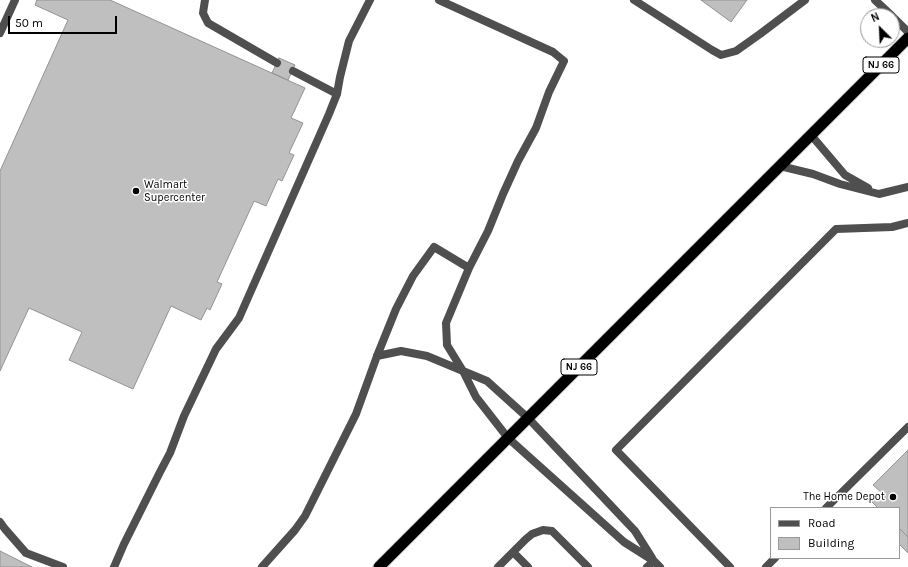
<!DOCTYPE html>
<html>
<head>
<meta charset="utf-8">
<style>
  body { margin:0 }
  #map { position:relative; width:908px; height:567px; overflow:hidden; background:#fff; font-family:Karla,sans-serif }
  canvas { display:block }
  .legend { position:absolute; left:770px; top:507px; width:130px; height:52px; box-sizing:border-box; background:#fff; border:1px solid #999; margin:0; padding:5px 7px; list-style:none; font-size:12px; color:#000 }
  .legend li { display:flex; align-items:center; gap:8px; height:20px }
  .legend b { width:20px; border:1px solid #999 }
  .north { position:absolute; left:860px; top:8px; width:40px; height:40px; box-sizing:border-box; background:#fff; border:1px solid #999; border-radius:50%; rotate:336deg; font-size:11px; font-weight:700; line-height:16px; text-align:center; color:#000 }
  .north::after { content:''; display:block; margin:auto; width:14px; height:18px; background:#000; clip-path:polygon(50% 0,100% 100%,50% 72%,0 100%) }
  .scale { position:absolute; left:8px; top:16px; width:109px; height:18px; box-sizing:border-box; border:2px solid #000; border-top:0; padding-left:5px; font-size:12px; line-height:14px; white-space:nowrap; color:#000; -webkit-text-stroke:3px #fff; paint-order:stroke }
</style>
</head>
<body>
<div id="map">
<canvas width="908" height="567"></canvas>
<ul class="legend">
<li><b style="height:5px;background:#4f4f4f"></b>Road</li>
<li><b style="height:11px;background:#bfbfbf"></b>Building</li>
</ul>
<div class="north">N</div>
<div class="scale">50 m</div>
</div>
<script>
const context = document.querySelector('canvas').getContext('2d');
context.lineJoin = 'round';
function paint(path, color) { context.fillStyle = color; context.fill(path, 'evenodd'); }
const toPath = rows => new Path2D(rows.map(r => 'M' + r).join(''));
function strokePath(path, color, width, dash) { context.strokeStyle = color; context.lineWidth = width; context.lineCap = dash ? 'butt' : 'round'; context.setLineDash(dash || []); context.stroke(path); }
function drawText(font, color, halo, rows, align = 'center') {
  context.font = font + ' Karla,sans-serif'; context.lineWidth = 3; context.setLineDash([]); context.textBaseline = 'middle'; context.strokeStyle = halo; context.fillStyle = color; for (const [text, x, y, turn = 0] of rows) {
    context.save(); context.translate(x, y); context.rotate((+turn || 0) * Math.PI / 180); context.textAlign = isNaN(turn) ? turn : align; if (halo) context.strokeText(text, 0, 0); context.fillText(text, 0, 0); context.restore();
  }
}
const building = toPath([
  [37,0,110,0,305,88,291,118,303,123,289,153,294,155,282,181,278,179,266,206,254,201,217,282,222,284,210,310,207,308,201,320,171,306,133,389,69,360,82,332,29,308,0,371,0,171,68,20,35,5,37,0],
  [701,0,747,0,731,22,701,0],
  [279,58,295,65,288,80,272,73,279,58],
  [908,450,908,537,899,528,899,508,878,508,872,502,882,493,873,485,908,450],
  [899,528,908,537,908,553,899,544,899,528],
  [0,551,32,567,0,567,0,551]
]);
paint(building, '#bfbfbf');
strokePath(building, '#939393', 1);
const trunk = toPath([
  [379,567,908,38]
]);
strokePath(trunk, '#dbdbdb', 13);
strokePath(toPath([
  [205,0,203,13,208,23,277,63],
  [439,0,553,52,564,61,549,92,536,128,518,161,503,194,488,231,469,268,446,323,447,345,463,371,476,397,508,438,624,542,654,561,660,567],
  [634,0,712,50,721,55,736,51,760,34,805,0],
  [0,33,15,0],
  [293,71,337,94],
  [811,135,845,175,868,188],
  [780,166,813,174,840,184,879,194,908,187],
  [377,356,401,351,427,356,487,381,528,418,635,531,652,558],
  [826,508,908,427],
  [0,522,5,529,26,553,63,567],
  [513,552,528,567],
  [114,567,124,544,160,472,170,453,184,416,216,349,239,318,329,114,337,94,340,77,349,41,370,0],
  [262,567,295,530,305,516,356,414,377,356,396,309,413,276,434,247,469,268],
  [498,567,526,539,532,534,543,530,552,531,588,567],
  [647,567,654,561],
  [730,567,616,450,836,229,892,227,908,223],
  [766,567,775,558]
]), '#4f4f4f', 8);
strokePath(toPath([
  [875,0,892,16],
  [892,16,908,32]
]), '#4f4f4f', 8);
strokePath(trunk, '#000', 11);
for (const [x, y, r, color] of [
  [136,191,4,"#000"],
  [893,497,4,"#000"]
]) { const dot = new Path2D(); dot.arc(x, y, r, 0, 2 * Math.PI); context.fillStyle = color; context.fill(dot); strokePath(dot, '#fff', 1.5); }
for (const [x, y, w] of [
  [881,65,36],
  [579,367,36]
]) { const box = new Path2D(); box.roundRect(x - w / 2, y - 8, w, 16, 3); context.fillStyle = '#fff'; context.fill(box); strokePath(box, '#000', 1); }
drawText('bold 10px', '#000', null, [
  ["NJ 66",881,65],
  ["NJ 66",579,367]
]);
drawText('11px', '#000', '#fff', [
  ["Walmart",144,185],
  ["Supercenter",144,198],
  ["The Home Depot",885,497,"right"]
], 'left');
</script>
</body>
</html>
